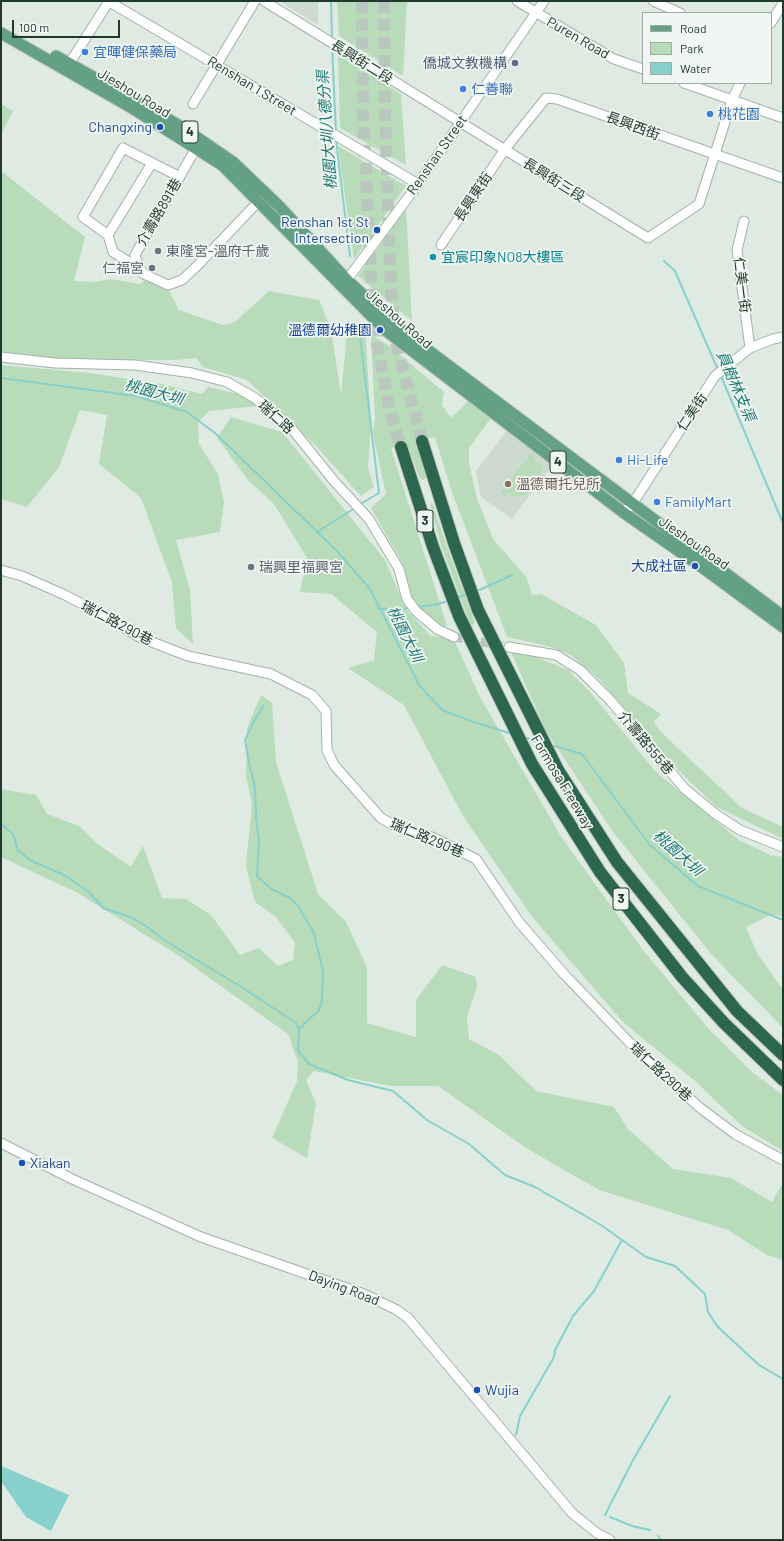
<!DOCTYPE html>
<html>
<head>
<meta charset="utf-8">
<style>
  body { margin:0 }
  #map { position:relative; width:784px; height:1541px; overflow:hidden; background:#dfeae3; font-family:Barlow,sans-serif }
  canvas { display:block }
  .frame { position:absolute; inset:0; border:2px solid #203a2e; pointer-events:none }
  .legend { position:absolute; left:642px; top:12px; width:130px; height:72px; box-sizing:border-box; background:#f0f7f2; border:1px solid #9daba4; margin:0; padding:5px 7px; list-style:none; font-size:12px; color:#203a2e }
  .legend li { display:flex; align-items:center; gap:8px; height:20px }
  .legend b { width:20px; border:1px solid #9daba4 }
  .scale { position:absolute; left:12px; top:20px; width:108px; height:18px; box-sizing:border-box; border:2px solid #203a2e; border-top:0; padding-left:5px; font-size:12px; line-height:14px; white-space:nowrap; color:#203a2e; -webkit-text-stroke:3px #f0f7f2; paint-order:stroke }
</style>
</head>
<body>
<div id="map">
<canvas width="784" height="1541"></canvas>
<div class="frame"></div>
<ul class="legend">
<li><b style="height:5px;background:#64a083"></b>Road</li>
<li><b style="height:11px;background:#b8dcba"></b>Park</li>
<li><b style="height:11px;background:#87d0cb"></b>Water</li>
</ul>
<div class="scale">100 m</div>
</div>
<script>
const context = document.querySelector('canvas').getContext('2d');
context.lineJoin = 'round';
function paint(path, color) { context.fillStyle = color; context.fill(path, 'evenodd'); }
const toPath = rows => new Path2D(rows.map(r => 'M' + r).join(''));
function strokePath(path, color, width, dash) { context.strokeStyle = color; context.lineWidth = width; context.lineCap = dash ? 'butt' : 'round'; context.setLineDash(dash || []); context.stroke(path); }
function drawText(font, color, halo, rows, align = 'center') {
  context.font = font + ' Barlow,"Noto Sans TC",sans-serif'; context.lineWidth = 3.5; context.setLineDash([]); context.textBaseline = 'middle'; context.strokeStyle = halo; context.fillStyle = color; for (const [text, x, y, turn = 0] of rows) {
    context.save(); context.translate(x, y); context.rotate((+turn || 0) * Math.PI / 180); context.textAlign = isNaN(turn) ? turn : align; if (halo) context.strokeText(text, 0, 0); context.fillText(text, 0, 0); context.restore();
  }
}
paint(toPath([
  [279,1,318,1,318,25],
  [509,428,554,463,512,519,481,497,476,471]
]), '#cddad2');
paint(toPath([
  [337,1,407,1,403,76,339,36],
  [338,55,401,94,406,165,340,128],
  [1,104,13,111,1,134],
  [338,146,406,186,354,259],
  [1,171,85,237,74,281,95,282,110,279,140,284,146,279,168,289,179,310,223,325,235,322,269,291,319,300,331,329,341,394,348,321,365,328,371,422,368,468,374,487,361,496,315,445,247,380,203,367,196,358,177,360,74,360,1,354],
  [406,209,412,321,358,276],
  [371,335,388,345,444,392,442,405,451,418,468,401,490,419,469,448,469,463,477,499,493,539,527,578,532,595,541,594,596,625,624,663,628,693,661,714,654,722,661,732,742,808,783,827,783,839,717,807,682,774,598,678,571,655,551,647,507,637,452,492,435,437,418,441,427,476,424,480,420,479,407,444,391,448,447,626,437,625,412,601,404,566,371,508,386,494,373,434,375,419],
  [1,365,89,373,162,384,202,394,208,387,239,394,258,406,209,411,198,422,199,444,218,474,224,502,220,532,176,540,190,590,193,644,176,628,172,582,141,498,99,464,107,415,80,410,59,467,27,507,1,499],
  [231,417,282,432,385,560,406,609,431,636,453,639,456,644,480,697,562,838,643,950,707,1027,752,1072,783,1095,783,1151,742,1126,696,1082,624,1023,533,918,463,816,404,705,348,668,374,660,377,632,331,594,300,592,307,558,274,504,248,480,217,438],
  [531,453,535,456,533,459,541,464,543,468,541,474,526,495,513,497,509,492,506,497,500,493],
  [430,502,433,505,446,544,475,622,471,627,441,545],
  [511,652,529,654,568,670,590,692,656,772,739,840,770,855,783,857,783,916,770,915,746,927,757,953,783,990,783,1028,712,955,613,832,546,731],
  [261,695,272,703,276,762,318,894,346,922,367,967,367,1023,416,1037,416,1000,442,965,476,977,477,987,467,1017,469,1039,499,1055,536,1091,614,1107,628,1129,673,1169,731,1178,772,1202,783,1182,783,1260,767,1255,728,1230,599,1190,526,1148,438,1086,391,1086,314,1071,306,1080,316,1104,307,1158,272,1138,297,1081,298,1062,288,1034,176,954,78,893,1,857,1,789,36,795,47,814,79,826,95,842,131,867,143,846,162,898,186,899,211,915,240,955,259,948,278,966,293,960,295,943,276,917,255,902,246,866,252,804,246,776,247,728]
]), '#b8dcba');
paint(toPath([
  [1,1466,69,1495,51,1531,26,1517,1,1481]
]), '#87d0cb');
strokePath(toPath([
  [331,1,332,40],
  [332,46,336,132],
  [336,140,350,256],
  [664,261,675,271,718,370],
  [359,327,379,493,359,505],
  [721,376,783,523],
  [1,378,136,396,187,412,215,433,338,552,370,589,419,685,442,710,471,721,512,734],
  [317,532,355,508],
  [475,592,512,575],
  [456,598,467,594],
  [417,607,434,605,448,601],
  [378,608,391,610,411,608],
  [264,705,254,721,245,740,249,763,255,787,256,818,259,842,257,876,271,889,290,898,298,906,314,933,323,972,322,1000,319,1010,299,1029],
  [524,737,539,742],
  [551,745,582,754,650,845,698,886,783,920],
  [1,824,13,834,18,850,30,860,66,876,89,892,103,908,130,917,146,926,167,942,243,988,296,1023,299,1030,298,1051,309,1064,348,1080,393,1091,427,1120,469,1144,505,1175,535,1187,601,1225,646,1257,675,1266,705,1294,708,1312,717,1326,759,1365,783,1379],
  [516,1435,520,1416,554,1357,555,1350,573,1316,594,1291,622,1240],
  [605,1515,632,1462,670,1396],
  [610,1517,632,1526,650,1530],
  [658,1536,661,1540]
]), '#87d0cb', 2);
strokePath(toPath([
  [454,637,509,647]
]), '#b9c7bf', 9, [9, 4.5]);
strokePath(toPath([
  [362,1,363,114,372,291,377,344,390,412,401,447],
  [384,1,385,115,391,291,396,342,422,441]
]), '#b9c7bf', 12, [12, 6]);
const minor = toPath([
  [108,1,418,184],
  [264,1,648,238,699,204,732,100,740,83],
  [517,1,614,59,643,69],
  [653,1,680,13],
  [771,23,783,3],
  [66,69,109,1],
  [684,83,783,118],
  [193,104,255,1],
  [196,148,135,255,139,268,144,274,168,285,182,280,197,266,259,201],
  [744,221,737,250,750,348],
  [108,235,152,163],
  [441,245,505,149,546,98,557,99,783,178],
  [139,268,113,252,108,235,83,217,123,148,180,177],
  [344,284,418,184,544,1],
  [1,357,55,363,135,365,192,373,227,382,255,398,293,430,334,481,369,519,399,569,407,599,416,611,437,629,454,637],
  [624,513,633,503,715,376,750,348,773,339,783,337],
  [1,570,22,576,65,595,109,618,139,637,188,656,271,674,312,695,326,711,327,750,334,765,381,818,395,826,432,837,476,859,519,922,564,974,631,1044,699,1107,735,1134,783,1160],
  [509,647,556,655,580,670,610,700,685,789,717,815,740,830,783,847],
  [1,1143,70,1178,201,1237,364,1294,397,1310,408,1318,572,1513,597,1533,610,1540]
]);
const major = toPath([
  [1,33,132,108,222,165,385,330,624,513,703,568,783,627],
  [56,56,182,127,233,162,279,206,347,280,405,333,783,616]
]);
const highway = toPath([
  [422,441,454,543,478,610,558,770,617,862,737,1011,783,1055],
  [401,447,433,547,459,616,532,764,600,872,682,977,724,1023,783,1080]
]);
strokePath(minor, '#a2b2a9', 11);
strokePath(major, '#bcc4c0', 13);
strokePath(highway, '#bcc4c0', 14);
strokePath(minor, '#fff', 9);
strokePath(major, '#64a083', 11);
strokePath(highway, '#2d664e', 12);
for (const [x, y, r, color] of [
  [85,52,4,"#3f7fe0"],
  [515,63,4,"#5c6f8a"],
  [463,89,4,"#3f7fe0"],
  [710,114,4,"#3f7fe0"],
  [160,127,4,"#1a4fb4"],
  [377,230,4,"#1a4fb4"],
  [158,251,4,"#6b7280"],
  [433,257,4,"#0f9aa8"],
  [152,268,4,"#6b7280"],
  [380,330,4,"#1a4fb4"],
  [619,460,4,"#3f7fe0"],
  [508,484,4,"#8d6e63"],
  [657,502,4,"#3f7fe0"],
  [695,566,4,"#1a4fb4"],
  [251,567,4,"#6b7280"],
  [22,1163,4,"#1a4fb4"],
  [477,1390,4,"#1a4fb4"]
]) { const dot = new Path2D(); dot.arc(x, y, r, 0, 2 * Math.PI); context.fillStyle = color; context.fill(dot); strokePath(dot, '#f0f7f2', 1.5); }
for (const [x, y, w] of [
  [190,132,16],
  [558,462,16],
  [425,521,16],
  [621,899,16]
]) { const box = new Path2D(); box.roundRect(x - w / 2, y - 11, w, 22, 3); context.fillStyle = '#f0f7f2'; context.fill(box); strokePath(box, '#203a2e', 1); }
drawText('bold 13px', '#203a2e', null, [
  ["4",190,132],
  ["4",558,462],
  ["3",425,521],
  ["3",621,899]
]);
drawText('14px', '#203a2e', '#f0f7f2', [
  ["Puren Road",578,38,30],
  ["長興街二段",362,62,32],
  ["Renshan 1 Street",252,86,31],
  ["Jieshou Road",134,93,31],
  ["長興西街",633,126,20],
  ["Renshan Street",437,155,-55],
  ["長興街三段",554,180,32],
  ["長興東街",473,197,-56],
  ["介壽路891巷",159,212,-60],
  ["仁美一街",742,285,83],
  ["Jieshou Road",399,319,41],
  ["仁美街",692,412,-56],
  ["瑞仁路",276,417,42],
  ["Jieshou Road",694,543,35],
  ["瑞仁路290巷",117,623,28],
  ["介壽路555巷",646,743,50],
  ["Formosa Freeway",562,782,59],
  ["瑞仁路290巷",427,838,23],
  ["瑞仁路290巷",661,1072,43],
  ["Daying Road",344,1288,21]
]);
drawText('14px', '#366cbe', '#f0f7f2', [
  ["宜暉健保藥局",93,52],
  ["仁善聯",471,89],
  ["桃花園",718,114],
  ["Hi-Life",627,460],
  ["FamilyMart",665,502]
], 'left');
drawText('14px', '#4e5e75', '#f0f7f2', [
  ["僑城文教機構",507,63]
], 'right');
drawText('14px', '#164399', '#f0f7f2', [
  ["Changxing",152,127],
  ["Renshan 1st St",369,222],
  ["Intersection",369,238],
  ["溫德爾幼稚園",372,330],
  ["大成社區",687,566],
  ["Xiakan",30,1163,"left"],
  ["Wujia",485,1390,"left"]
], 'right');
drawText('14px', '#5b616d', '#f0f7f2', [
  ["東隆宮-溫府千歲",166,251],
  ["仁福宮",144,268,"right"],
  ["瑞興里福興宮",259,567]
], 'left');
drawText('14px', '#0d838f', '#f0f7f2', [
  ["宜宸印象NO8大樓區",441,257]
], 'left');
drawText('14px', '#785e54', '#f0f7f2', [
  ["溫德爾托兒所",516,484]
], 'left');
drawText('italic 15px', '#1c7570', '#f0f7f2', [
  ["桃園大圳八德分渠",327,130,-94],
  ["員樹林支渠",736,386,67],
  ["桃園大圳",154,392,15],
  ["桃園大圳",405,634,63],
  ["桃園大圳",678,853,42]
]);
</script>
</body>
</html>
